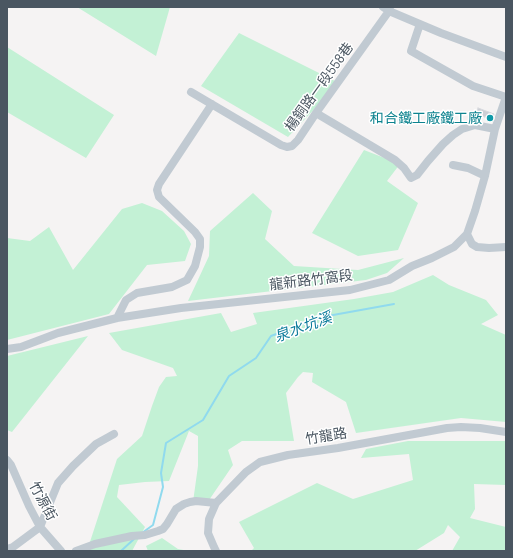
<!DOCTYPE html>
<html>
<head>
<meta charset="utf-8">
<style>
  body { margin:0 }
  #map { position:relative; width:513px; height:558px; overflow:hidden; background:#f5f3f3; font-family:Barlow,sans-serif }
  canvas { display:block }
  .frame { position:absolute; inset:0; border:8px solid #4a5661; pointer-events:none }
</style>
</head>
<body>
<div id="map">
<canvas width="513" height="558"></canvas>
<div class="frame"></div>
</div>
<script>
const context = document.querySelector('canvas').getContext('2d');
context.lineJoin = 'round';
function paint(path, color) { context.fillStyle = color; context.fill(path, 'evenodd'); }
const toPath = rows => new Path2D(rows.map(r => 'M' + r).join(''));
function strokePath(path, color, width, dash) { context.strokeStyle = color; context.lineWidth = width; context.lineCap = dash ? 'butt' : 'round'; context.setLineDash(dash || []); context.stroke(path); }
function drawText(font, color, halo, rows, align = 'center') {
  context.font = font + ' Barlow,"Noto Sans TC",sans-serif'; context.lineWidth = 3; context.setLineDash([]); context.textBaseline = 'middle'; context.strokeStyle = halo; context.fillStyle = color; for (const [text, x, y, turn = 0] of rows) {
    context.save(); context.translate(x, y); context.rotate((+turn || 0) * Math.PI / 180); context.textAlign = isNaN(turn) ? turn : align; if (halo) context.strokeText(text, 0, 0); context.fillText(text, 0, 0); context.restore();
  }
}
paint(toPath([
  [77,7,170,7,156,56],
  [239,33,339,83,288,137,201,86],
  [7,47,114,115,86,158,7,112],
  [364,150,400,164,387,181,418,203,398,250,358,256,312,233],
  [253,193,272,211,265,239,294,266,358,270,404,258,387,273,366,280,188,301,196,284,209,256,210,231],
  [142,203,162,211,184,231,191,244,185,261,147,265,109,314,7,340,7,238,30,241,49,227,73,270,122,209],
  [433,275,449,285,486,300,498,315,481,324,506,335,506,422,461,418,356,433,346,402,312,382,313,373,303,372,298,377,286,393,294,441,242,441,228,450,233,465,207,503,193,502,198,466,198,436,189,431,169,481,145,482,119,485,117,497,145,527,132,551,87,551,117,459,142,436,152,406,159,387,166,377,177,376,173,368,122,350,109,333,221,313,231,332,257,324,253,313,354,299,393,292],
  [88,336,12,432,7,430,7,356],
  [408,441,506,441,506,485,474,484,475,509,470,518,506,527,506,551,452,551,460,537,448,525,444,533,415,551,251,551,254,548,239,522,317,483,353,499,413,480,409,454,361,458,366,449],
  [162,538,178,549,189,551,148,551,146,546]
]), '#c3f1d5');
strokePath(toPath([
  [142,533,153,525,163,487,161,473,166,443,203,420,229,376,256,358,271,336,322,317,394,304],
  [121,551,134,539]
]), '#90daee', 2);
const building = toPath([
  [478,108,494,114,492,121,477,113,478,108]
]);
paint(building, '#cdcfd5');
strokePath(building, '#d7d9de', 1);
strokePath(toPath([
  [383,7,389,11,441,33,506,57],
  [420,24,411,51,473,86,506,97],
  [191,92,281,145,287,147,292,146,298,140,316,113,389,11,390,7],
  [316,113,395,160,404,168,411,178,417,175,428,161,443,144,453,135,462,129,475,125,495,129],
  [453,165,468,168,485,176],
  [467,234,472,244,477,247,489,248,506,247],
  [117,318,126,300,137,293,172,287,187,280,195,266,200,247,200,239,195,232,159,197,157,190,159,184,212,104],
  [7,349,21,347,58,333,117,318,181,308,350,290,389,280,412,266,432,258,454,247,467,234,475,211,485,176,495,129,506,97],
  [7,460,11,465,29,506,40,527,61,551],
  [7,549,13,547,40,527,58,483,73,466,96,444,114,434],
  [76,551,95,544,132,536,145,535,158,531,163,529,167,524,176,509,184,504,190,502,196,501,216,503],
  [216,551,214,547,208,533,209,519,216,503,246,472,260,462,288,455,338,448,447,428,461,427,480,428,506,432]
]), '#c1cad2', 8);
for (const [x, y, r, color] of [
  [490,118,4,"#0f9aa8"]
]) { const dot = new Path2D(); dot.arc(x, y, r, 0, 2 * Math.PI); context.fillStyle = color; context.fill(dot); strokePath(dot, '#fff', 1.5); }
drawText('14px', '#4a5661', '#fff', [
  ["楊銅路一段558巷",319,87,-54],
  ["龍新路竹窩段",311,280,-7],
  ["竹龍路",326,436,-9],
  ["竹源街",43,501,62]
]);
drawText('14px', '#0d838f', '#fff', [
  ["和合鐵工廠鐵工廠",482,118]
], 'right');
drawText('italic 15px', '#0c7c9b', '#fff', [
  ["泉水坑溪",303,327,-20]
]);
</script>
</body>
</html>
